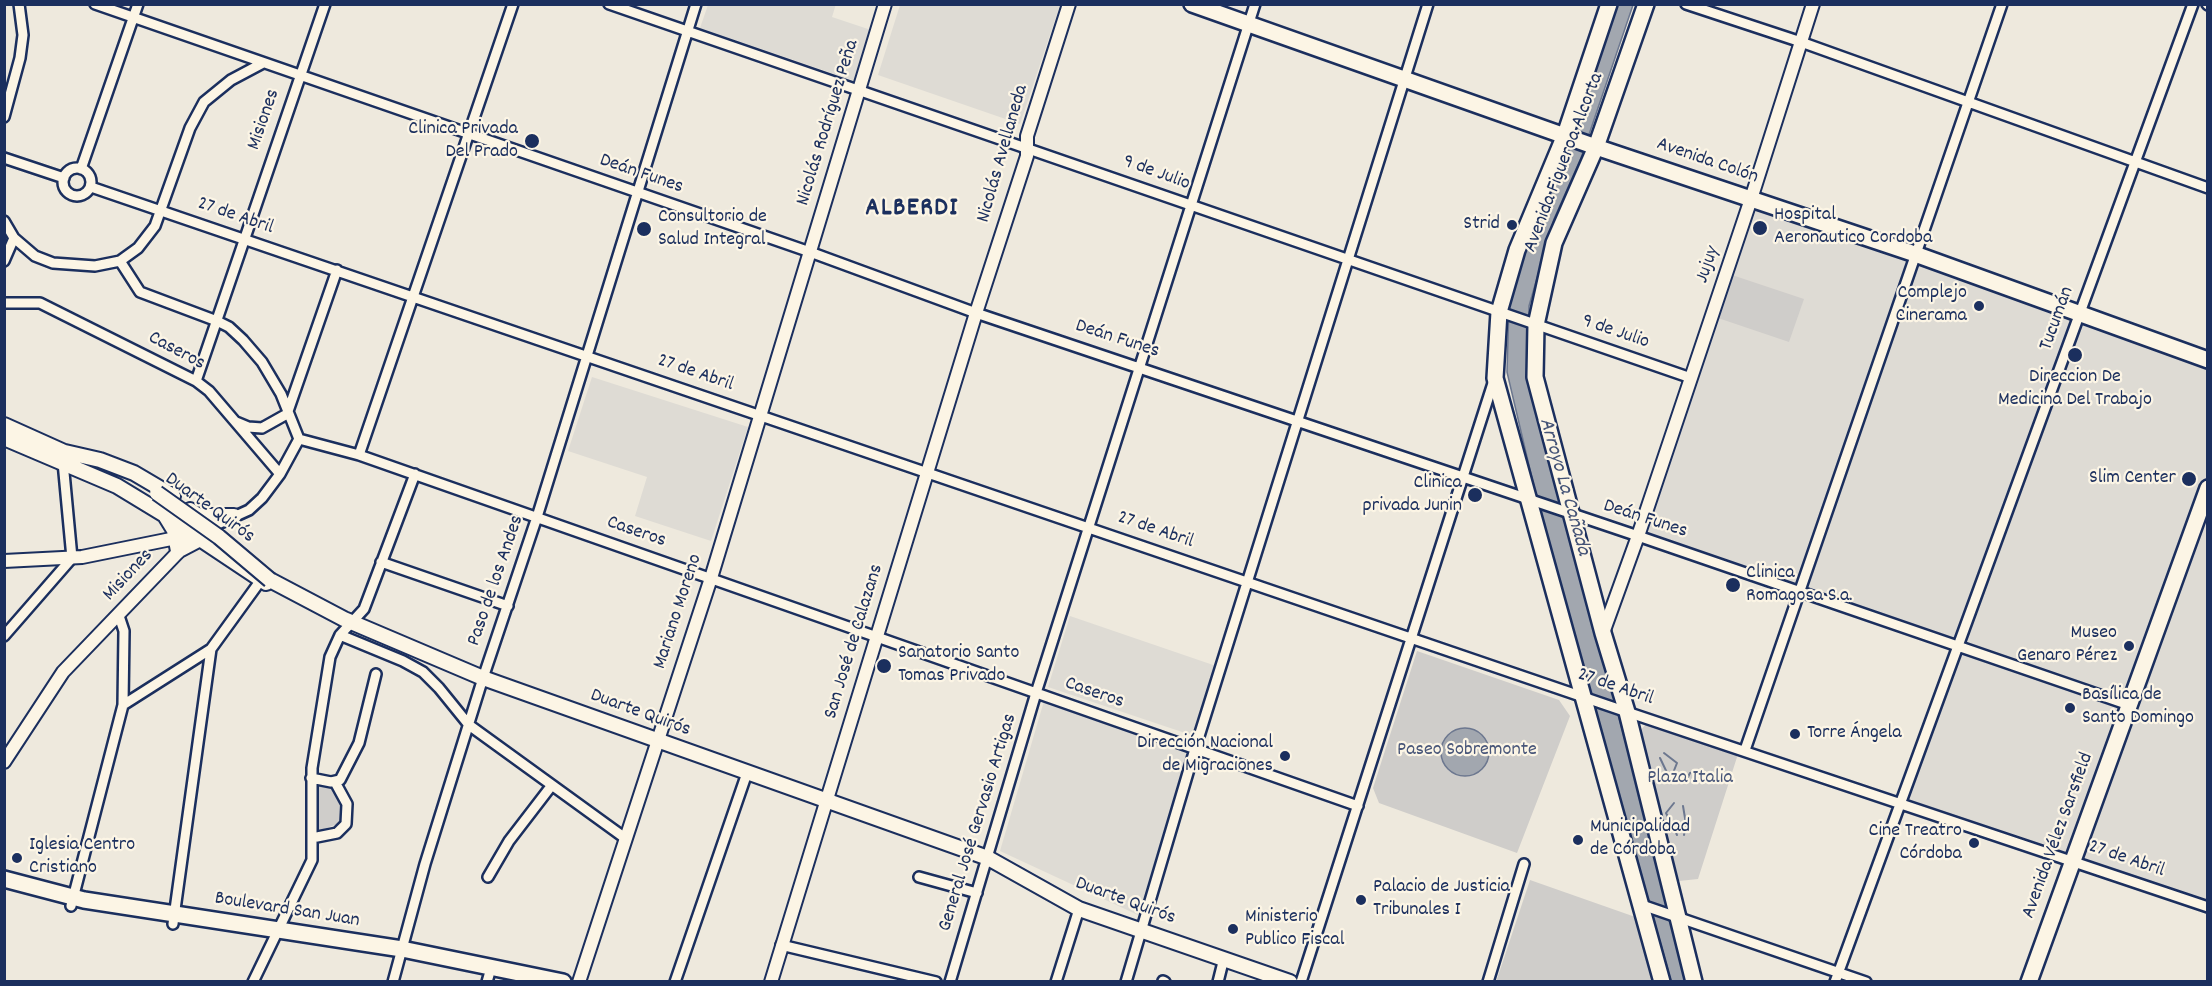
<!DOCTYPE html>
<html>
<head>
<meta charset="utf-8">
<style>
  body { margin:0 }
  #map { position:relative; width:2212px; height:986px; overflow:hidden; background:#eee9dd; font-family:Dekko,sans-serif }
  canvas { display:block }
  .frame { position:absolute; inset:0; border:6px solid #1b2f5e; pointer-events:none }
</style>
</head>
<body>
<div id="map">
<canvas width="2212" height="986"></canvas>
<div class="frame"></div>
</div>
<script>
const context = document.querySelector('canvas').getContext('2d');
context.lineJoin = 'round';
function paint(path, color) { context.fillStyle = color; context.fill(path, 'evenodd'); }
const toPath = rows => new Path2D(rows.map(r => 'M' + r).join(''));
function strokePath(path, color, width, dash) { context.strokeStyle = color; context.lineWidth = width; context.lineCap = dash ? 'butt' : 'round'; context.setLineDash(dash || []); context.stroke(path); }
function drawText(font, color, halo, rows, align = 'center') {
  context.font = font + ' Dekko,sans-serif'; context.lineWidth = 4.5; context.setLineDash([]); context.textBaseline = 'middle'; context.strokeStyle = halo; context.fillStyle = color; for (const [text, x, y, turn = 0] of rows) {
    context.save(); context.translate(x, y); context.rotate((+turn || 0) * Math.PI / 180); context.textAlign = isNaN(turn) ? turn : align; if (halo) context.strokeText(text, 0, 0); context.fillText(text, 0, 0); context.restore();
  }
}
paint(toPath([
  [836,4,832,17,871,30,855,81,700,28,708,5],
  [900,5,1060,5,1020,124,878,75],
  [1751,199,2207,358,2207,907,1900,803,1957,647,1638,536],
  [592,377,748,427,711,541,635,516,647,477,568,451],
  [1070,616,1219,667,1197,737,1048,687],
  [1044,701,1189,753,1138,915,1000,851]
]), '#dedbd4');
paint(toPath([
  [1732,275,1804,299,1789,342,1718,318],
  [1417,651,1559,700,1570,716,1517,853,1379,803,1373,788],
  [1646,724,1738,754,1698,879,1679,881,1640,731],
  [316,786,330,787,337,792,343,813,340,823,316,832],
  [1530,880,1641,919,1656,982,1496,982]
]), '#cfcdca');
const water = toPath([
  [1617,5,1633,5,1581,158,1554,219,1529,306,1528,381,1690,981,1671,981,1539,508,1507,372,1509,305,1536,214,1565,154,1617,5],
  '1441 752a24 24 0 1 1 48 0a24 24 0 1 1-48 0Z'
]);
paint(water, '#a2a7af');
strokePath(water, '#6c778f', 1.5);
strokePath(toPath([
  [1664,753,1677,763,1673,773,1678,782],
  [1660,758,1671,781],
  [1686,781,1690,773,1703,770],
  [1674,803,1666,813,1677,835],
  [1683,806,1686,824,1684,835]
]), '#6c778f', 2);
const minor = toPath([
  [95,4,810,252,976,313,1638,536,2129,705],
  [609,4,1691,378],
  [1686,4,1801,42,2208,188],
  [2207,4,2208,5],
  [4,117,20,58,23,35,19,4],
  [4,158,64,178],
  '63 182a14 14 0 1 1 28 0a14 14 0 1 1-28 0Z',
  [81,169,138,4],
  [91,187,1627,712,2208,907],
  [4,221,14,238,35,256,53,263,95,266,120,261,138,248,155,226,190,128,204,102,231,80,263,63],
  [4,261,14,238],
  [120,261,140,292,217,321,229,327,243,340,262,362,281,394,299,439,359,455,1358,806],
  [4,303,40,303,196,381,209,391,280,474],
  [196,381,325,4],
  [287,414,337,270],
  [236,422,248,427,262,428,287,414],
  [359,455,513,4],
  [176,538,196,534,249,510,262,498,280,474,299,439],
  [381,562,508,606],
  [340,635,403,661,423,672,439,688,469,725,625,838],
  [4,636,72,558,63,462],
  [123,705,211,649],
  [1745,750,2002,4],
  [311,778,331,782,340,780,359,743,376,674],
  [312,838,337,833,346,824,347,804,335,782],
  [488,877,509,841,552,785],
  [919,877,977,893],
  [1642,905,1866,982],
  [71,906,123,705,124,631,119,616],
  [173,924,211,649,261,580],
  [781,945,936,982],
  [1163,981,1165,982],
  [253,982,312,860,312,768,330,657,340,635,364,609,415,474],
  [393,982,425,864,483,678,537,517,696,4],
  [487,982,489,975],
  [675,982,747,773],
  [950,982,1036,693,1255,4],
  [1056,982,1079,909],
  [1126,982,1195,749,1428,4],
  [1218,982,1224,958],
  [1301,982,1494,380],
  [1488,982,1524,864],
  [1835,982,2193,4]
]);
const tertiary = toPath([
  [4,561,82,557,176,538],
  [1603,633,1638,536,1751,199,1813,4],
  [4,762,63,672,185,545],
  [579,982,711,578,885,4],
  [771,982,976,313,1027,156,1027,136,1069,4]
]);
const secondary = toPath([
  [4,425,73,456],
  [4,438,117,486,196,534,200,527,193,514],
  [65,452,100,460,134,473,173,496],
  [190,510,199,516,234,516],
  [166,517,174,530,178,551],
  [181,549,200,539,266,583],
  [270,580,344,619,483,678,988,858,1079,909,1290,982]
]);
const primary = toPath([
  [1192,4,1596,147,1915,254,2208,360],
  [1609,4,1565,135,1517,250,1499,312,1495,378,1662,982],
  [1646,4,1596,147,1554,243,1536,325,1535,377,1603,633,1627,712,1694,982],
  [4,879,84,900,402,949,563,982],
  [2029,982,2208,488]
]);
strokePath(minor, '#1b2f5e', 14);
strokePath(tertiary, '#1b2f5e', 16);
strokePath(secondary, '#1b2f5e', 18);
strokePath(primary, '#1b2f5e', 20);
strokePath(minor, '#fcf5e5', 9);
strokePath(tertiary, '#fcf5e5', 12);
strokePath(secondary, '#fcf5e5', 14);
strokePath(primary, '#fcf5e5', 15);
const secondaryBridge = toPath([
  [157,493,219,537,270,580]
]);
strokePath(secondaryBridge, '#1b2f5e', 18, []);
strokePath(secondaryBridge, '#fcf5e5', 14);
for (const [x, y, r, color] of [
  [532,141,8,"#1b2f5e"],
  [1512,225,6,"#1b2f5e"],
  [1760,228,8,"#1b2f5e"],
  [644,229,8,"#1b2f5e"],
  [1979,306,6,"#1b2f5e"],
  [2075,355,8,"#1b2f5e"],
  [2189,479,8,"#1b2f5e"],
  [1475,495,8,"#1b2f5e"],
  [1733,585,8,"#1b2f5e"],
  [2129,646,6,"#1b2f5e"],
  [884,666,8,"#1b2f5e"],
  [2070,708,6,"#1b2f5e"],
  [1795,734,6,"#1b2f5e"],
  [1285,756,6,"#1b2f5e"],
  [1578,840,6,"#1b2f5e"],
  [1974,843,6,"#1b2f5e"],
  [17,858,6,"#1b2f5e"],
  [1361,900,6,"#1b2f5e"],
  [1233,929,6,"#1b2f5e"]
]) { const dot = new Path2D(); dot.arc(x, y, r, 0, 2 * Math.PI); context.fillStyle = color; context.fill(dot); strokePath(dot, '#fcf5e5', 2); }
drawText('20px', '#1b2f5e', '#fcf5e5', [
  ["Misiones",265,120,-71],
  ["Nicolás Rodríguez Peña",829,123,-73],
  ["Nicolás Avellaneda",1004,154,-74],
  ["Avenida Colón",1707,162,19],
  ["Avenida Figueroa Alcorta",1565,163,-69],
  ["9 de Julio",1156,174,20],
  ["Deán Funes",641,175,19],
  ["27 de Abril",235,217,19],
  ["Jujuy",1709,265,-71],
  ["Tucumán",2058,319,-70],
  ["9 de Julio",1615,333,19],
  ["Deán Funes",1117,340,18],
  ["Caseros",176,352,28],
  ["27 de Abril",695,374,19],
  ["Duarte Quirós",209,509,36],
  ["Deán Funes",1645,520,18],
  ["27 de Abril",1155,531,19],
  ["Caseros",636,533,19],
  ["Misiones",129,576,-47],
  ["Paso de los Andes",497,581,-71],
  ["Mariano Moreno",679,612,-72],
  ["San José de Calazans",855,642,-73],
  ["27 de Abril",1615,688,19],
  ["Caseros",1094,694,19],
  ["Duarte Quirós",640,714,20],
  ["General José Gervasio Artigas",979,823,-73],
  ["Avenida Vélez Sarsfield",2059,836,-70],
  ["27 de Abril",2126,860,19],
  ["Duarte Quirós",1125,902,20],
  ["Boulevard San Juan",287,911,9]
]);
drawText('20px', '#1b2f5e', '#fcf5e5', [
  ["Clinica Privada",518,130,"right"],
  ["Del Prado",518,153,"right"],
  ["Hospital",1774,216],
  ["Aeronautico Cordoba",1774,239],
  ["Consultorio de",658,218],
  ["Salud Integral",658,241],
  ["Strid",1500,225,"right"],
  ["Complejo",1967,294,"right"],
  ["Cinerama",1967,317,"right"],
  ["Direccion De",2075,378,"center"],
  ["Medicina Del Trabajo",2075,401,"center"],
  ["Slim Center",2176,479,"right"],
  ["Clinica",1462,484,"right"],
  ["privada Junin",1462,507,"right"],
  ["Clinica",1746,574],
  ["Romagosa S.a.",1746,597],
  ["Museo",2117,634,"right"],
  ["Genaro Pérez",2117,657,"right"],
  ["Sanatorio Santo",898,654],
  ["Tomas Privado",898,677],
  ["Basílica de",2082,696],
  ["Santo Domingo",2082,719],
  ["Torre Ángela",1807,734],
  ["Dirección Nacional",1273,744,"right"],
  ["de Migraciones",1273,767,"right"],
  ["Municipalidad",1590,828],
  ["de Córdoba",1590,851],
  ["Cine Treatro",1962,832,"right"],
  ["Córdoba",1962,855,"right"],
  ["Iglesia Centro",29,846],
  ["Cristiano",29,869],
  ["Palacio de Justicia",1373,888],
  ["Tribunales I",1373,911],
  ["Ministerio",1245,918],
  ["Publico Fiscal",1245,941]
], 'left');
drawText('20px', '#485679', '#fcf5e5', [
  ["Paseo Sobremonte",1467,751],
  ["Plaza Italia",1690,779]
]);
drawText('italic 21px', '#445376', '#fcf5e5', [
  ["Arroyo La Cañada",1563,487,74]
]);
context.letterSpacing = '1.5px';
drawText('bold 26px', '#1b2f5e', '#fcf5e5', [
  ["ALBERDI",912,210]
]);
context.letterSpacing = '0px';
</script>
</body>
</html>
